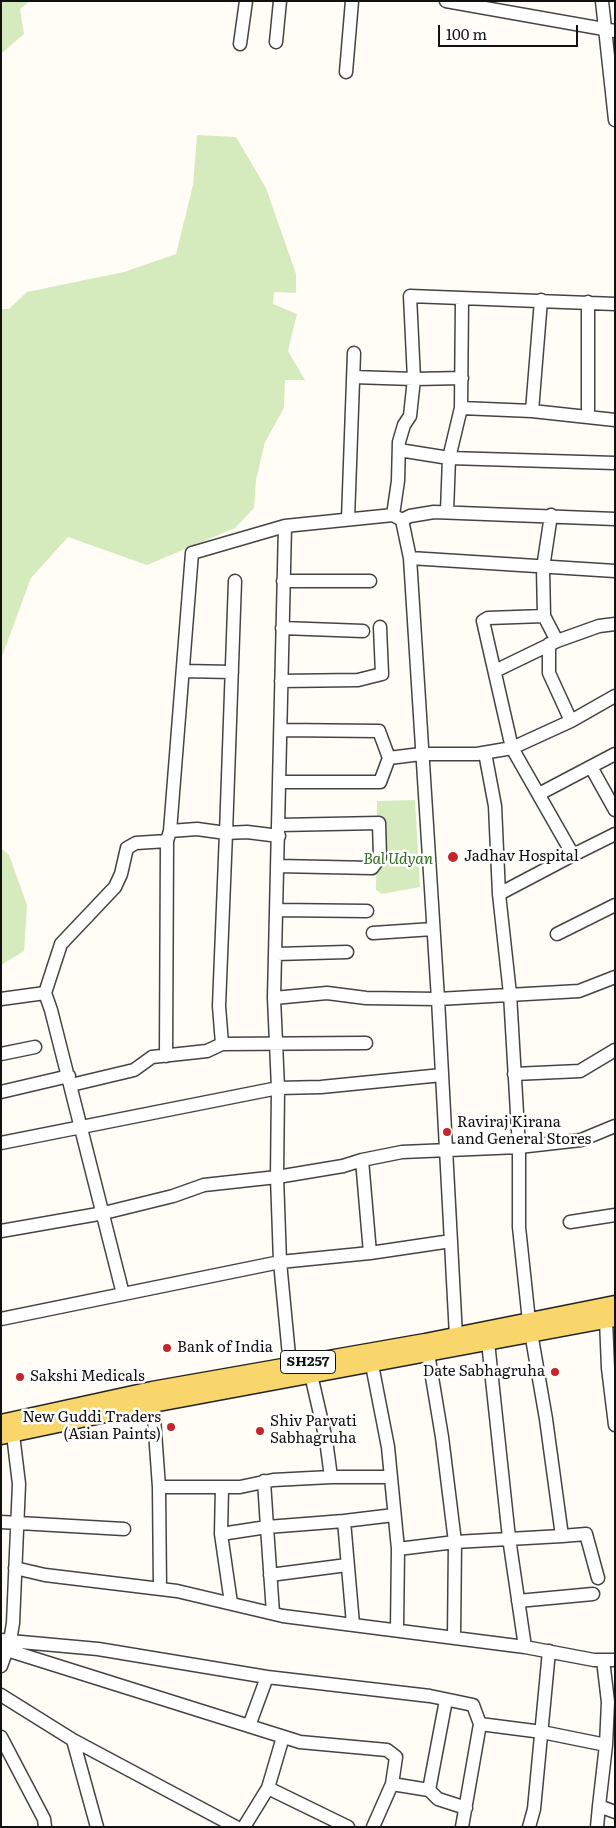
<!DOCTYPE html>
<html>
<head>
<meta charset="utf-8">
<style>
  body { margin:0 }
  #map { position:relative; width:616px; height:1828px; overflow:hidden; background:#fffdf5; font-family:Literata,serif }
  canvas { display:block }
  .frame { position:absolute; inset:0; border:2px solid #111; pointer-events:none }
  .scale { position:absolute; left:438px; top:25px; width:140px; height:22px; box-sizing:border-box; border:2px solid #111; border-top:0; padding-left:6px; font-size:15px; line-height:18px; white-space:nowrap; color:#111; -webkit-text-stroke:4px #fff; paint-order:stroke }
</style>
</head>
<body>
<div id="map">
<canvas width="616" height="1828"></canvas>
<div class="frame"></div>
<div class="scale">100 m</div>
</div>
<script>
const context = document.querySelector('canvas').getContext('2d');
context.lineJoin = 'round';
function paint(path, color) { context.fillStyle = color; context.fill(path, 'evenodd'); }
const toPath = rows => new Path2D(rows.map(r => 'M' + r).join(''));
function strokePath(path, color, width, dash) { context.strokeStyle = color; context.lineWidth = width; context.lineCap = dash ? 'butt' : 'round'; context.setLineDash(dash || []); context.stroke(path); }
function drawText(font, color, halo, rows, align = 'center') {
  context.font = font + ' Literata,serif'; context.lineWidth = 5; context.setLineDash([]); context.textBaseline = 'middle'; context.strokeStyle = halo; context.fillStyle = color; for (const [text, x, y, turn = 0] of rows) {
    context.save(); context.translate(x, y); context.rotate((+turn || 0) * Math.PI / 180); context.textAlign = isNaN(turn) ? turn : align; if (halo) context.strokeText(text, 0, 0); context.fillText(text, 0, 0); context.restore();
  }
}
paint(toPath([
  [1,1,30,1,20,9,24,34,1,54],
  [197,135,236,137,266,188,296,274,296,293,274,292,273,304,297,314,288,351,305,380,285,380,284,408,265,442,256,480,254,508,235,528,147,565,68,537,31,578,1,659,1,309,9,309,27,292,124,272,176,254,193,185],
  [415,800,420,887,382,894,376,890,377,801],
  [1,848,9,855,27,905,24,951,1,965]
]), '#d5ebbd');
const minor = toPath([
  [446,1,615,31],
  [602,1,615,120],
  [276,42,280,1],
  [240,44,246,1],
  [346,72,352,1],
  [462,299,461,408,532,411,615,420],
  [588,302,588,417],
  [353,377,414,379,462,378],
  [532,411,541,300],
  [399,450,449,458,615,463],
  [447,512,449,458,461,408],
  [551,515,543,568,544,616,557,641],
  [348,519,354,353],
  [402,520,393,515,398,481,399,442,404,425,410,416,414,379,410,296,615,304],
  [402,520,410,558,615,571],
  [402,520,410,516,434,512,615,519],
  [285,526,274,998,278,1088,277,1177,280,1262,290,1366],
  [410,558,438,999,456,1336],
  [283,581,370,581],
  [282,628,363,631],
  [549,644,549,673,571,721],
  [183,671,232,672],
  [495,671,557,641,599,626,615,624],
  [281,681,358,680,382,674,380,627],
  [485,753,495,806,499,894],
  [389,758,421,754,477,754,512,748,483,621,488,618,544,616],
  [591,767,615,810],
  [280,782,380,782,389,758,379,731,281,730],
  [539,794,615,754],
  [170,831,192,553,285,526,393,515],
  [573,855,615,834],
  [278,866,372,868,380,857,379,823,279,825],
  [277,910,367,911],
  [373,933,433,929],
  [557,934,615,905],
  [276,954,347,952],
  [45,993,61,944,115,887,121,874,127,848,136,843,167,841],
  [274,998,327,993,366,998,438,999,579,991,615,977],
  [1,999,45,993,51,1010,123,1294],
  [222,1044,219,1006,226,833,247,832,279,836],
  [1,1054,35,1047],
  [166,1056,167,841,170,831,197,829,226,833,235,581],
  [514,1074,580,1071,615,1050],
  [71,1085,134,1070,152,1057,207,1051,222,1044,366,1043],
  [1,1092,69,1076],
  [1,1143,278,1088,321,1087,442,1075],
  [570,1222,615,1215],
  [1,1231,104,1213,173,1196,204,1185,277,1177,343,1166,362,1160],
  [370,1253,362,1160,402,1152,519,1147,581,1140,615,1126],
  [1,1319,280,1262,370,1253,451,1241],
  [606,1320,608,1368,615,1425],
  [488,1342,509,1538,525,1647],
  [428,1353,442,1437,455,1542,454,1637],
  [372,1365,388,1447,398,1549,455,1542,562,1536,546,1419,529,1321,519,1227,519,1147,510,994,499,894,573,855,512,748,571,721,615,696],
  [309,1366,326,1440,331,1477,391,1477],
  [153,1404,159,1487,160,1589],
  [159,1487,240,1487,273,1480,331,1477],
  [344,1521,394,1515],
  [1,1522,124,1529],
  [221,1534,222,1487],
  [562,1536,586,1534,598,1578],
  [15,1568,45,1575,177,1591,283,1616,525,1647,594,1660,615,1660],
  [270,1575,347,1565],
  [518,1601,593,1594],
  [231,1603,221,1534,267,1527,264,1481],
  [273,1613,267,1527,344,1521,353,1624],
  [397,1630,398,1549],
  [1,1640,10,1641,13,1623,19,1484,12,1426],
  [7,1650,300,1742,387,1750,396,1757,392,1784,373,1827],
  [603,1660,608,1702,606,1745],
  [1,1666,10,1641,98,1649,267,1677,430,1696,473,1705,480,1724,542,1732,606,1745,599,1806],
  [1,1695,73,1740,97,1827],
  [446,1700,429,1790,438,1799,466,1808],
  [249,1726,267,1677],
  [1,1737,44,1819,45,1827],
  [73,1740,236,1827],
  [392,1784,429,1790],
  [268,1788,283,1737],
  [244,1827,268,1788,348,1827],
  [462,1827,480,1724],
  [529,1827,534,1809,549,1651],
  [597,1827,599,1806,615,1812]
]);
const major = toPath([
  [1,1423,152,1390,425,1342,615,1304],
  [1,1436,153,1404,615,1318]
]);
strokePath(minor, '#444', 15);
strokePath(major, '#222', 19);
strokePath(minor, '#fff', 12);
strokePath(major, '#f9d66b', 16);
for (const [x, y, r, color] of [
  [453,857,6,"#c4262e"],
  [447,1132,5,"#c4262e"],
  [167,1348,5,"#c4262e"],
  [555,1372,5,"#c4262e"],
  [20,1377,5,"#c4262e"],
  [171,1427,5,"#c4262e"],
  [260,1431,5,"#c4262e"]
]) { const dot = new Path2D(); dot.arc(x, y, r, 0, 2 * Math.PI); context.fillStyle = color; context.fill(dot); strokePath(dot, '#fff', 2); }
for (const [x, y, w] of [
  [308,1362,55]
]) { const box = new Path2D(); box.roundRect(x - w / 2, y - 11.5, w, 23, 4); context.fillStyle = '#fff'; context.fill(box); strokePath(box, '#111', 1); }
drawText('bold 14px', '#111', null, [
  ["SH257",308,1362]
]);
drawText('15px', '#111', '#fff', [
  ["Jadhav Hospital",464,857],
  ["Raviraj Kirana",457,1123],
  ["and General Stores",457,1140],
  ["Bank of India",177,1348],
  ["Date Sabhagruha",545,1372,"right"],
  ["Sakshi Medicals",30,1377],
  ["New Guddi Traders",161,1418,"right"],
  ["(Asian Paints)",161,1435,"right"],
  ["Shiv Parvati",270,1422],
  ["Sabhagruha",270,1439]
], 'left');
drawText('italic 15px', '#2f6b1f', '#fff', [
  ["Bal Udyan",398,860]
]);
</script>
</body>
</html>
